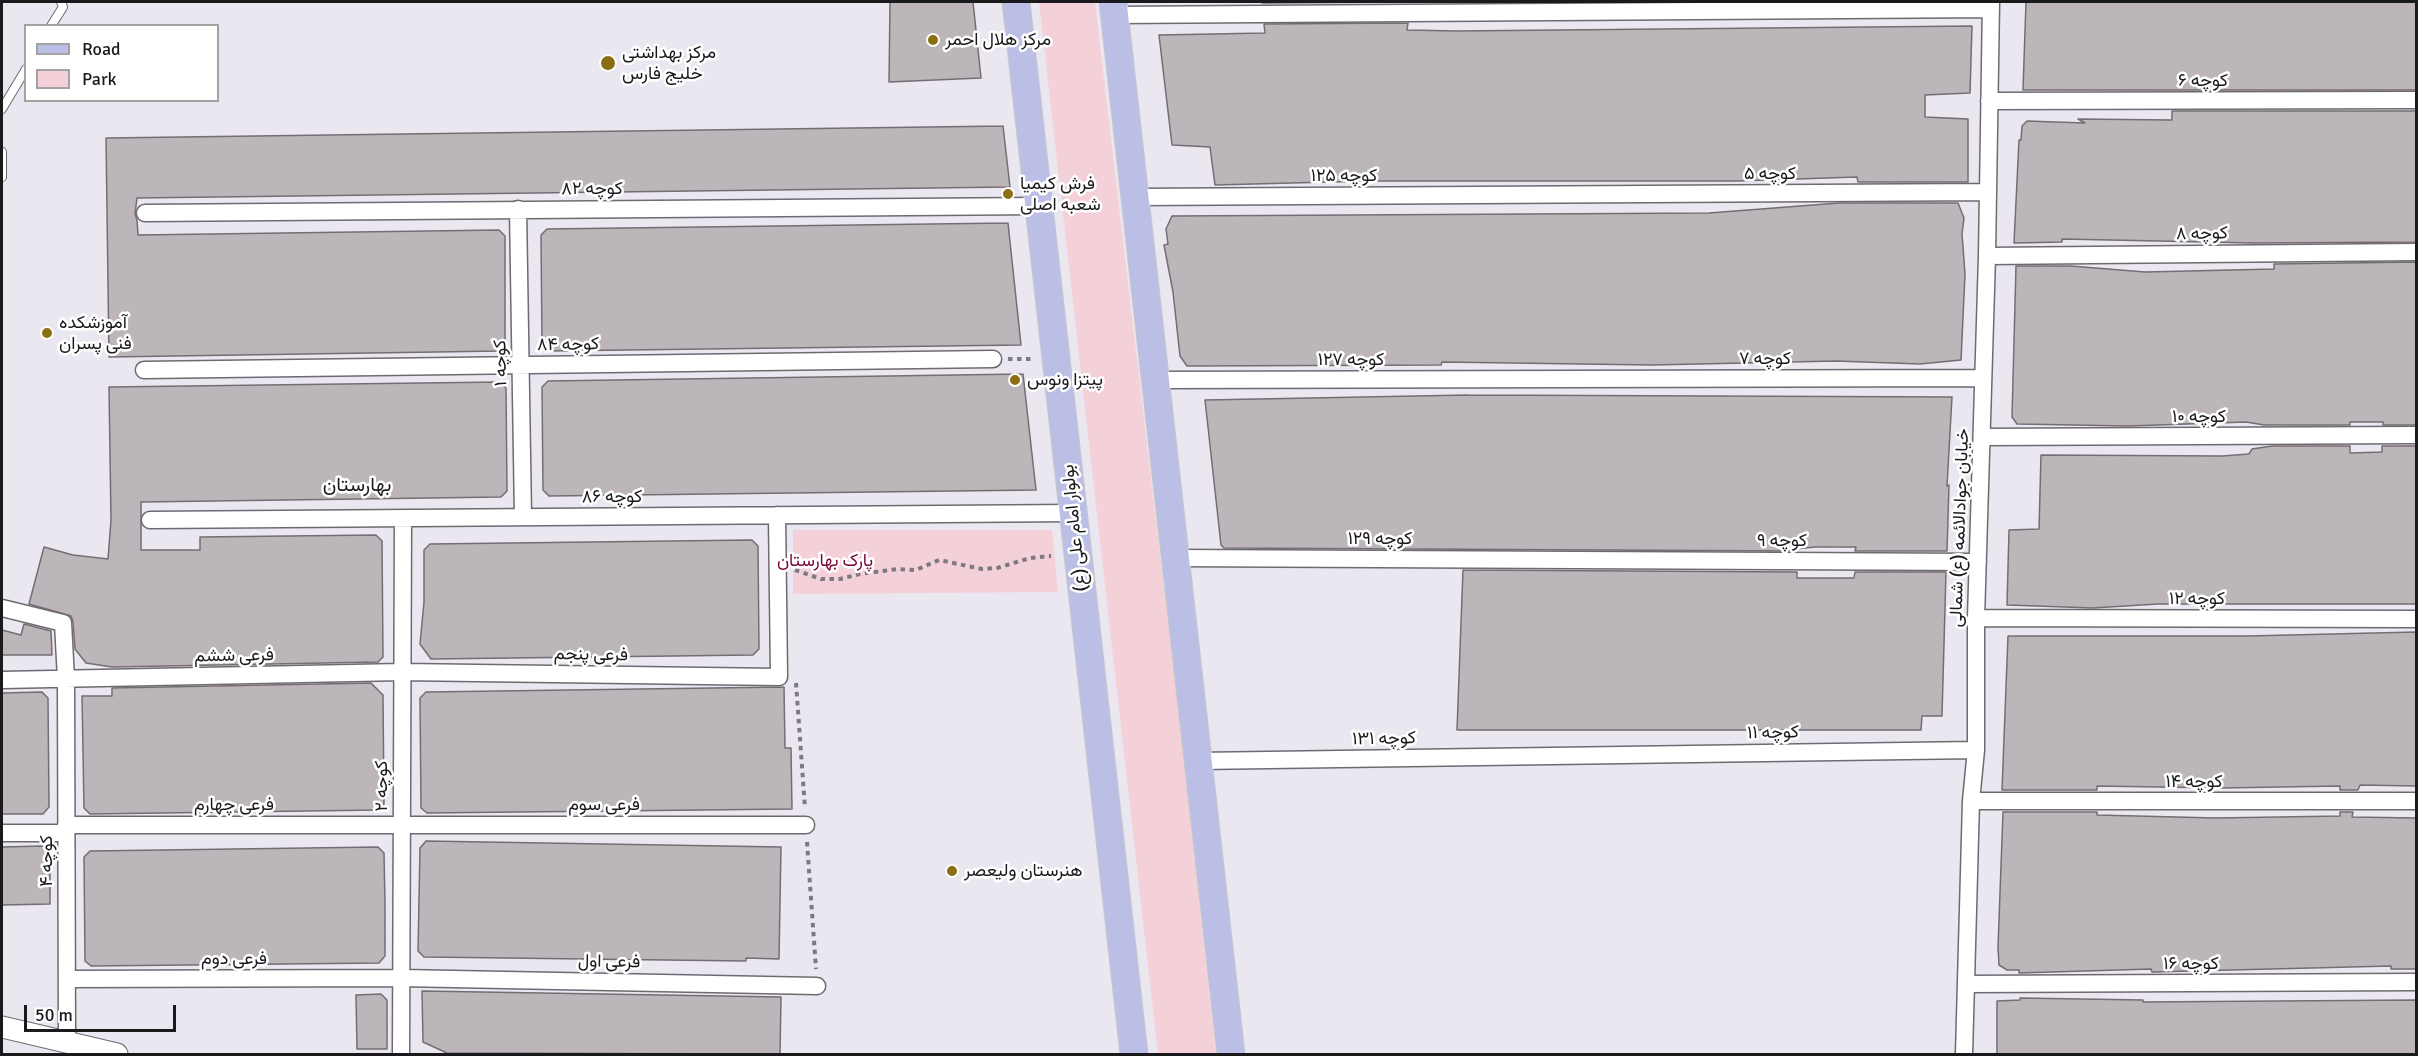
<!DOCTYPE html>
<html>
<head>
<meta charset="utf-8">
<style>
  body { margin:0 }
  #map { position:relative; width:2418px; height:1056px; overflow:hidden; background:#ebe7f0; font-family:Signika,sans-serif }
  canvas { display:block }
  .frame { position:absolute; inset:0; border:3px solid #1a191c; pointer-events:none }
  .legend { position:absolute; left:24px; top:24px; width:195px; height:78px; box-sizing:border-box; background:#fff; border:2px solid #a3a3a4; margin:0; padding:8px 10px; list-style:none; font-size:18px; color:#1a191c }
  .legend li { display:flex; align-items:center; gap:12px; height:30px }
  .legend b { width:30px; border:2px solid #a3a3a4 }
  .scale { position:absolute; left:24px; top:1005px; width:152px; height:27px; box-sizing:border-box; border:3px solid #1a191c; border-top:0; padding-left:8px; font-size:18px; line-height:21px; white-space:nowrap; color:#1a191c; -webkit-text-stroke:4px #fff; paint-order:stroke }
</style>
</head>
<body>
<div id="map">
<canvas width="2418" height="1056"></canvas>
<div class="frame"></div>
<ul class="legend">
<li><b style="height:8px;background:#bbbfe5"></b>Road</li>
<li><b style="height:16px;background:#f4d1d8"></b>Park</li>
</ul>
<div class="scale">50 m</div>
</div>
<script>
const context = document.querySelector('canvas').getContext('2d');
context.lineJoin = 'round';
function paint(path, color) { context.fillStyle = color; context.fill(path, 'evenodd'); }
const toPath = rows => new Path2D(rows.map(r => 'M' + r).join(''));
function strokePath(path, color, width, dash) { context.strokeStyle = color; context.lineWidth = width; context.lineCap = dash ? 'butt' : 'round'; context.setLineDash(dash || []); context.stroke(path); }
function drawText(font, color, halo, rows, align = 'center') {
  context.font = font + ' Signika,Vazirmatn,sans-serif'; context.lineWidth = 5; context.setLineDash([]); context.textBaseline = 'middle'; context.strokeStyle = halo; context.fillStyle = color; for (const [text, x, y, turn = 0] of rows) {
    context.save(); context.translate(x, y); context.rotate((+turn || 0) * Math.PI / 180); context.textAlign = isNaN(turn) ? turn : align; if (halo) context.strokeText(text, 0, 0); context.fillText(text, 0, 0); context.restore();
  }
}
paint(toPath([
  [1039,2,1095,2,1179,716,1216,1054,1158,1054],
  [793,530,1052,530,1058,592,793,594]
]), '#f4d1d8');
const building = toPath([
  [890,2,973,2,981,78,889,82,890,2],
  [1262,2,1412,2,1262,3,1262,2],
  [2026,2,2416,2,2416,90,2023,90,2026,2],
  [1408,23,1407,30,1456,31,1972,26,1970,93,1925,95,1925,117,1968,119,1968,182,1858,182,1857,177,1738,181,1368,181,1215,185,1210,147,1172,145,1159,35,1265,33,1264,24,1408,23],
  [2416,111,2416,242,2254,243,2062,239,2062,242,2014,243,2019,140,2021,140,2022,126,2027,121,2085,123,2078,119,2172,120,2172,111,2416,111],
  [1003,126,1010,187,137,198,135,214,137,220,138,235,499,230,505,236,505,345,500,351,109,357,106,138,1003,126],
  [1839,203,1958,203,1964,218,1962,234,1965,274,1961,360,1920,364,1836,361,1652,365,1442,362,1441,365,1187,366,1180,356,1173,292,1164,245,1168,244,1166,229,1172,216,1709,213,1839,203],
  [1008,223,1021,345,548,351,542,345,541,235,547,229,1008,223],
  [2416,262,2416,425,2383,425,2383,422,2350,422,2350,425,2264,425,2246,422,2128,426,2017,424,2012,417,2016,266,2071,266,2145,272,2274,269,2274,264,2416,262],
  [1023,374,1036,490,549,496,543,490,542,387,548,381,1023,374],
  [500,382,506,388,507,491,501,497,141,502,141,550,200,550,200,537,376,535,382,541,383,657,378,662,112,667,86,663,75,649,73,622,71,616,29,604,44,547,73,555,108,559,111,520,109,387,500,382],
  [1468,395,1952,397,1947,486,1949,485,1947,551,1855,551,1856,547,1815,547,1796,549,1796,551,1224,548,1221,545,1205,400,1468,395],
  [2416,446,2416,604,2158,604,2093,608,2007,605,2009,530,2039,529,2041,455,2222,456,2249,454,2252,449,2272,446,2350,446,2350,453,2382,452,2382,446,2416,446],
  [752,540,758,546,759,649,753,655,431,659,420,644,424,602,424,550,430,544,752,540],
  [1463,570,1797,572,1797,578,1854,578,1855,572,1946,572,1942,716,1922,716,1921,730,1457,730,1463,570],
  [24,624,51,631,52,655,2,655,2,630,21,635,24,624],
  [2416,632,2416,786,2360,785,2358,790,2340,790,2340,786,2221,788,2097,786,2097,790,2002,790,2008,636,2248,636,2416,632],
  [371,683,383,695,384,804,378,810,90,814,84,808,82,696,112,696,112,688,371,683],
  [784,687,785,748,791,748,792,809,427,813,421,808,420,698,426,692,784,687],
  [42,692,48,698,49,807,43,814,2,814,2,693,42,692],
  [2003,812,2097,812,2097,815,2216,818,2340,816,2340,812,2353,812,2352,817,2416,818,2416,969,2391,969,2391,966,2152,972,2151,969,2019,973,2019,970,2007,970,1999,965,1998,947,2003,812],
  [426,841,781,847,779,959,746,958,746,961,424,957,418,951,420,848,426,841],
  [44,846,50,852,50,904,2,905,2,847,44,846],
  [378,847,384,853,385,905,385,956,379,963,91,966,85,961,84,857,90,851,378,847],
  [422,991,781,997,780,1054,447,1053,423,1042,422,991],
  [381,994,387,1000,387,1049,357,1049,356,995,381,994],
  [2020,998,2143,1000,2143,1002,2416,1000,2416,1054,1997,1054,1997,1001,2020,1000,2020,998]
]);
paint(building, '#bcb5ba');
strokePath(building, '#746d72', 1.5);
const service = toPath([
  [51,26,63,7,61,2],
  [2,109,26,69],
  [2,152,2,177]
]);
const minor = toPath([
  [1115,15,1991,9],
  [1989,101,2416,100],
  [1135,197,1988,192],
  [518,209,523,517],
  [145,213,1039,206],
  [1987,256,2416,252],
  [144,370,993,359],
  [1156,380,1983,378],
  [1982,437,2416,435],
  [150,520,1074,513],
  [1175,558,1978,562],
  [2,608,63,623,66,679,67,1043],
  [1976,618,2416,619],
  [2,680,402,672,779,677,777,515],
  [1198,761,1976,750],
  [1971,801,2416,801],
  [66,825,806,825],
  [2,833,66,833],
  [67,979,401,978,817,986],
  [1966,984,2416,982],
  [401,1054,403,518],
  [1964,1054,1971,801,1976,750,1976,618,1987,256,1991,2]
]);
const tertiary = toPath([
  [2,1027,117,1054]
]);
const primary = toPath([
  [1016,2,1134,1054],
  [1113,2,1231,1054]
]);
strokePath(service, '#6d6a71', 10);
strokePath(minor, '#6d6a71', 19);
strokePath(tertiary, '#6d6a71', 23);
strokePath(primary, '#c8c8c9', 29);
strokePath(toPath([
  [1008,359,1034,359],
  [795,570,821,579,840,579,860,574,898,569,916,570,939,560,982,569,997,568,1030,558,1051,556],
  [796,683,805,808],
  [807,842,816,969]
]), '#7c7a80', 4, [4.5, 4.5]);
strokePath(service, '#fff', 8);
strokePath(minor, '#fff', 16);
strokePath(tertiary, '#fff', 21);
strokePath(primary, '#bbbfe5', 27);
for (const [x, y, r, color] of [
  [933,40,6,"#8c6f12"],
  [608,63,8,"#8c6f12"],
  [1008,194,6,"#8c6f12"],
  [47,333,6,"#8c6f12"],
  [1015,380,6,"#8c6f12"],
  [952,871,6,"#8c6f12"]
]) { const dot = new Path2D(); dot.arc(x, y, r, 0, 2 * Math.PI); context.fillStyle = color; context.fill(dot); strokePath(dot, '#fff', 2); }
drawText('18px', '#1a191c', '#fff', [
  ["مرکز هلال احمر",945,40],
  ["مرکز بهداشتی",622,53],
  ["خلیج فارس",622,74],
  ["فرش کیمیا",1020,184],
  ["شعبه اصلی",1020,205],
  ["آموزشکده",59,323],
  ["فنی پسران",59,344],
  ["پیتزا ونوس",1027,380],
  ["هنرستان ولیعصر",964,871]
], 'left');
drawText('18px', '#1a191c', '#fff', [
  ["کوچه ۶",2203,81],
  ["کوچه ۵",1770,174],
  ["کوچه ۱۲۵",1344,176],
  ["کوچه ۸۲",592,189],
  ["کوچه ۸",2202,234,-1],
  ["کوچه ۸۴",568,345,-1],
  ["کوچه ۷",1765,359],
  ["کوچه ۱۲۷",1351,360],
  ["کوچه ۱",501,363,-91],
  ["کوچه ۱۰",2199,417],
  ["کوچه ۸۶",612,497],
  ["بولوار امام علی (ع)",1075,528,-96],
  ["خیابان جوادالائمه (ع) شمالی",1960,528,-88],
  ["کوچه ۱۲۹",1380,539],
  ["کوچه ۹",1782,541],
  ["کوچه ۱۲",2197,599],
  ["فرعی پنجم",591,655,1],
  ["فرعی ششم",234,656,-1],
  ["کوچه ۱۱",1773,733,-1],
  ["کوچه ۱۳۱",1384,739,-1],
  ["کوچه ۱۴",2194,782],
  ["کوچه ۲",382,786,-90],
  ["فرعی چهارم",234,805],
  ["فرعی سوم",604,805],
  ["کوچه ۴",47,861,-90],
  ["فرعی دوم",234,959],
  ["فرعی اول",609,962,1],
  ["کوچه ۱۶",2191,964]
]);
drawText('18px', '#7a0638', '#fff', [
  ["پارک بهارستان",825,561]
]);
drawText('20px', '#1a191c', '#fff', [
  ["بهارستان",357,486]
]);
</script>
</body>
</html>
